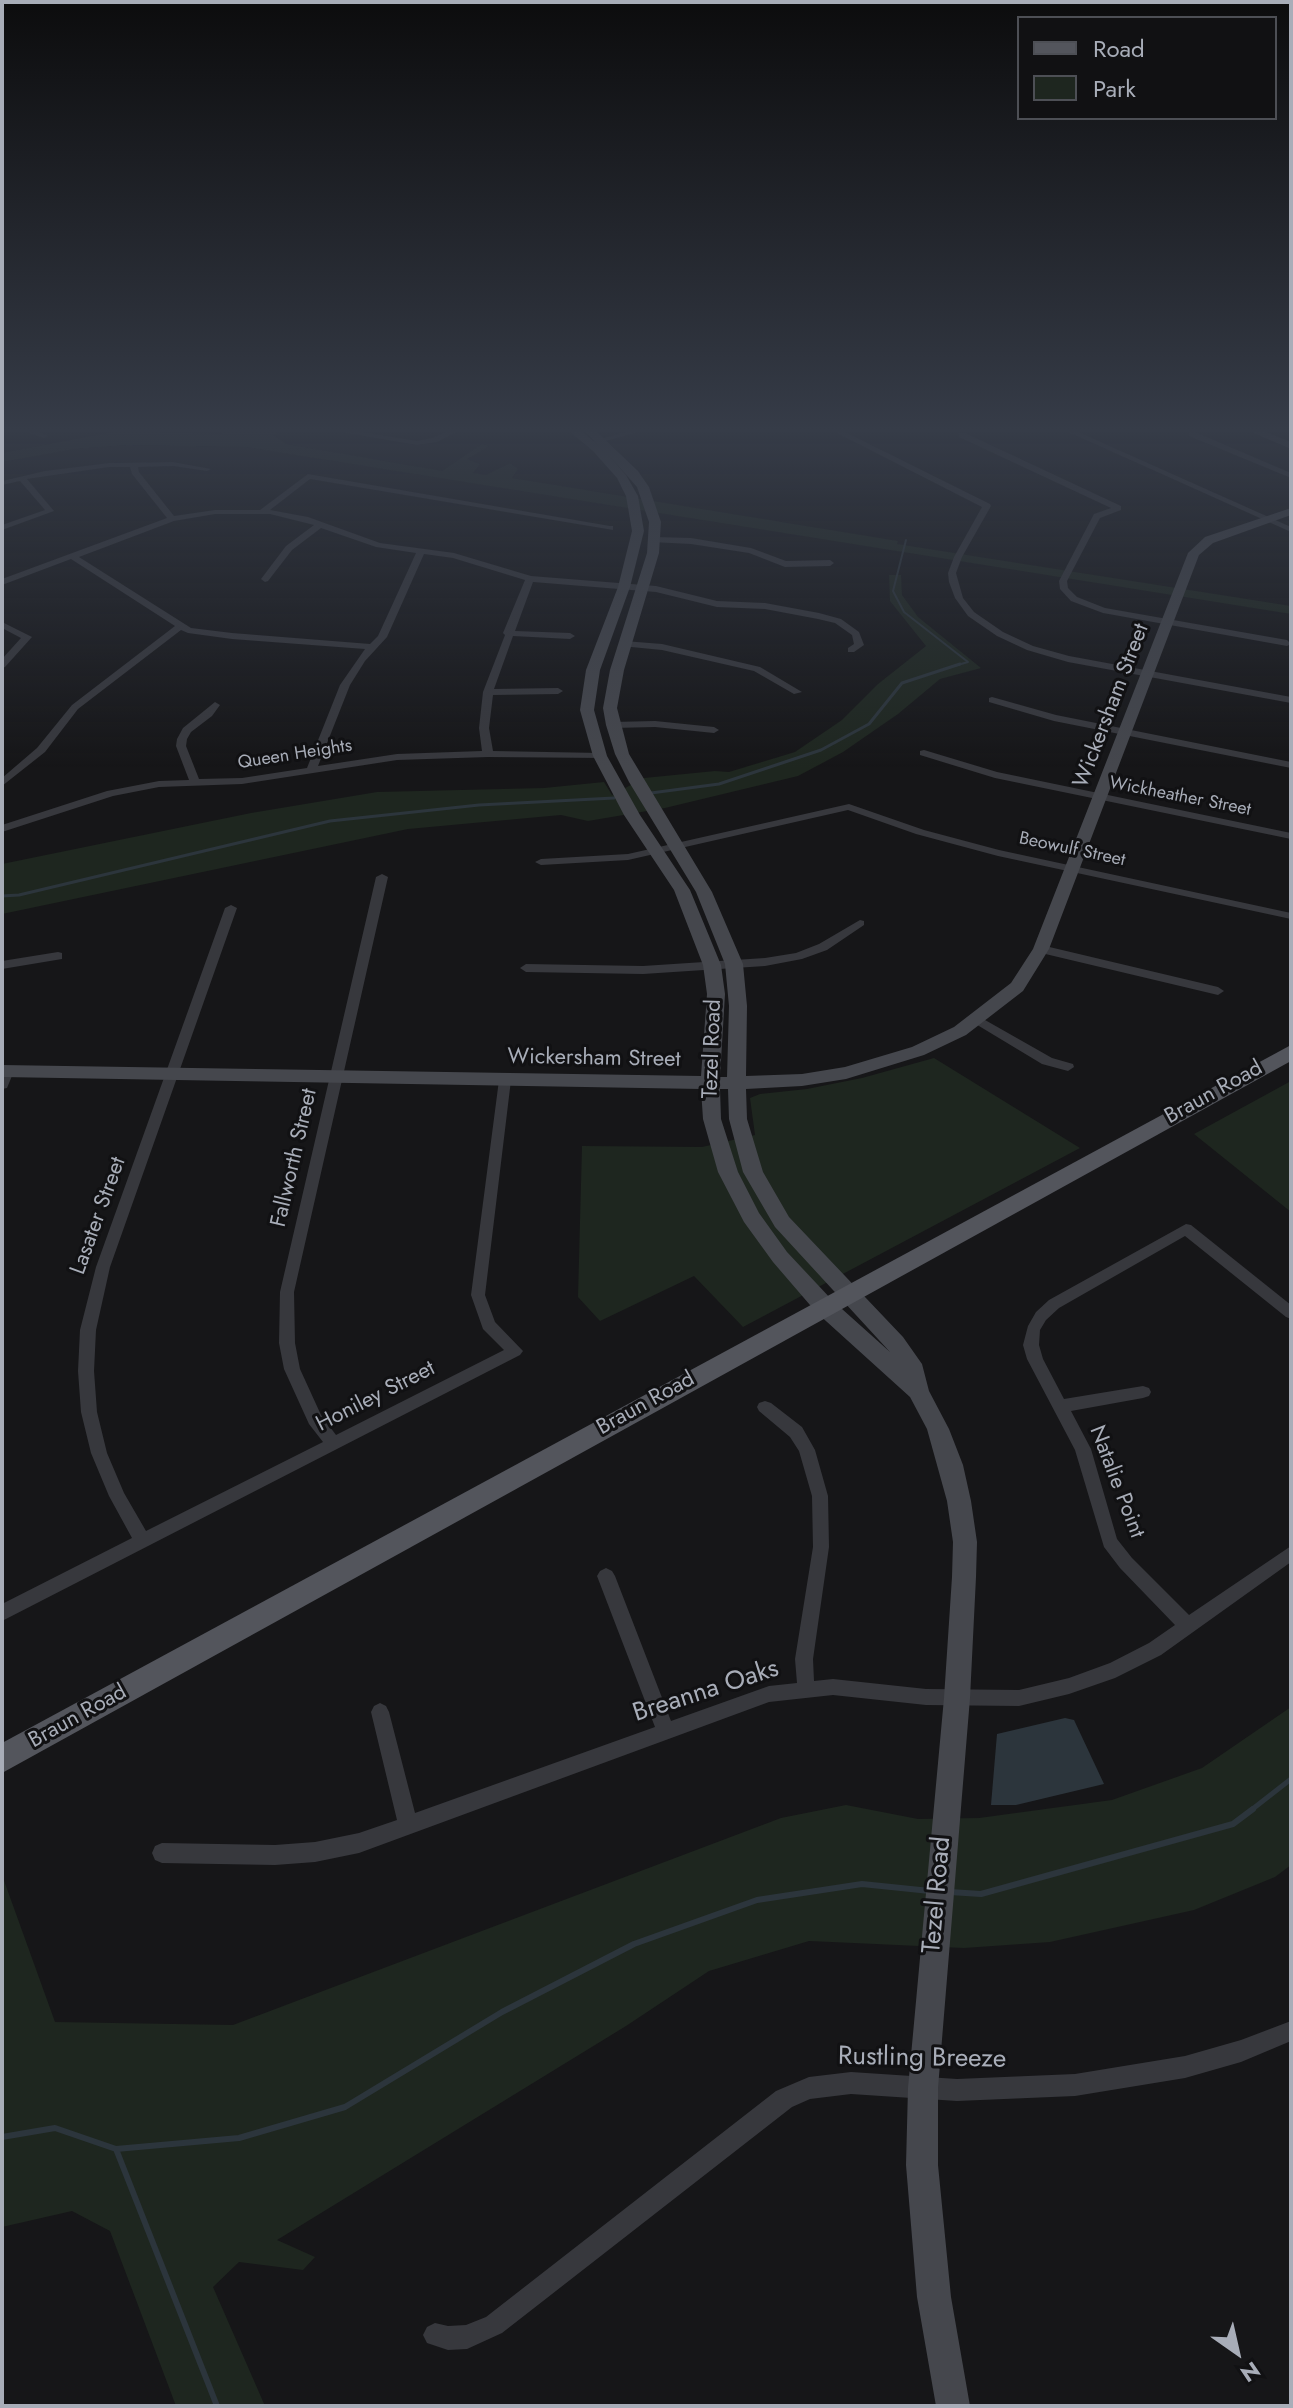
<!DOCTYPE html>
<html>
<head>
<meta charset="utf-8">
<style>
  body { margin:0 }
  #map { position:relative; width:1293px; height:2408px; overflow:hidden; background:#161618; font-family:Jost,sans-serif }
  canvas { display:block }
  .frame { position:absolute; inset:0; border:4px solid #a8adb8; pointer-events:none }
  .legend { position:absolute; left:1017px; top:16px; width:260px; height:104px; box-sizing:border-box; background:#111113; border:2px solid #4d4f55; margin:0; padding:10px 14px; list-style:none; font-size:24px; color:#a8adb8 }
  .legend li { display:flex; align-items:center; gap:16px; height:40px }
  .legend b { width:40px; border:2px solid #4d4f55 }
  .north { position:absolute; left:1197px; top:2312px; width:80px; height:80px; -webkit-text-stroke:6px #111113; paint-order:stroke; rotate:146deg; font-size:22px; font-weight:700; line-height:32px; text-align:center; color:#a8adb8 }
  .north::after { content:''; display:block; margin:auto; width:28px; height:36px; background:#a8adb8; clip-path:polygon(50% 0,100% 100%,50% 72%,0 100%) }
</style>
</head>
<body>
<div id="map">
<canvas width="1293" height="2408"></canvas>
<div class="frame"></div>
<ul class="legend">
<li><b style="height:10px;background:#53555c"></b>Road</li>
<li><b style="height:22px;background:#1e261f"></b>Park</li>
</ul>
<div class="north">N</div>
</div>
<script>
const context = document.querySelector('canvas').getContext('2d');
context.lineJoin = 'round';
function paint(path, color) { context.fillStyle = color; context.fill(path, 'evenodd'); }
const toPath = rows => new Path2D(rows.map(r => 'M' + r).join(''));
function strokePath(path, color, width, dash) { context.strokeStyle = color; context.lineWidth = width; context.lineCap = dash ? 'butt' : 'round'; context.setLineDash(dash || []); context.stroke(path); }
function drawText(font, color, halo, rows, align = 'center') {
  context.font = font + ' Jost,sans-serif'; context.lineWidth = 6; context.setLineDash([]); context.textBaseline = 'middle'; context.strokeStyle = halo; context.fillStyle = color; for (const [text, x, y, turn = 0] of rows) {
    context.save(); context.translate(x, y); context.rotate((+turn || 0) * Math.PI / 180); context.textAlign = isNaN(turn) ? turn : align; if (halo) context.strokeText(text, 0, 0); context.fillText(text, 0, 0); context.restore();
  }
}
paint(toPath([
  [119,431,222,434,220,431,282,431,273,435,286,444,442,471,482,444,489,446,467,459,480,464,473,473,486,475,510,463,518,469,512,478,898,541,897,544,1291,606,1291,614,246,447,127,445,74,449,2,462,2,453],
  [889,575,901,575,902,595,918,617,981,668,940,679,898,714,843,752,798,776,665,808,588,821,561,815,408,829,2,914,2,864,251,813,377,792,544,788,604,782,612,795,644,778,715,771,729,772,795,752,842,720,878,684,926,646,890,601],
  [934,1058,1080,1148,743,1327,694,1276,600,1321,578,1297,582,1146,702,1147,755,1135,750,1098,760,1094,807,1089,862,1078],
  [1291,1081,1291,1212,1194,1134],
  [1291,1707,1291,1865,1275,1877,1194,1910,1050,1942,964,1948,809,1941,709,1971,626,2026,277,2240,315,2257,303,2270,239,2262,213,2287,265,2406,176,2406,110,2231,72,2211,2,2227,2,1875,55,2022,233,2025,781,1818,846,1805,918,1819,979,1818,1112,1800,1202,1768]
]), '#1e261f');
paint(toPath([
  [1065,1718,1074,1720,1104,1784,1016,1805,991,1805,997,1734]
]), '#2c353c');
strokePath(toPath([
  [906,540,893,591,904,612,968,662,954,666]
]), '#2c353c', 2);
strokePath(toPath([
  [651,793,719,784,821,750,869,724,902,683,960,664],
  [2,896,19,895,330,821,479,805,614,798]
]), '#2c353c', 3);
strokePath(toPath([
  [1250,1811,1291,1779]
]), '#2c353c', 5);
strokePath(toPath([
  [950,1892,981,1894,1233,1824,1253,1809],
  [2,2137,55,2128,116,2149,239,2138,345,2107,502,2012,634,1944,757,1900,862,1884,930,1891],
  [116,2149,217,2406]
]), '#2c353c', 6);
paint(toPath([
  [24,431,36,431,48,436,44,438,24,431],
  [336,431,355,431,417,441,432,438,448,431,458,431,437,442,417,445,336,431],
  [629,431,642,431,591,445,587,443,629,431],
  [833,431,843,431,990,504,991,506,962,557,956,573,963,598,974,612,1003,632,1033,646,1069,656,1291,697,1291,703,1068,662,1027,650,997,636,968,616,955,598,949,582,948,573,954,557,982,507,833,431],
  [1066,431,1076,431,1291,527,1291,532,1066,431],
  [1189,432,1195,432,1291,473,1291,478,1189,436,1189,432],
  [959,433,965,433,1121,506,1121,510,1100,518,1067,581,1068,588,1077,597,1105,608,1287,640,1291,644,1287,646,1103,613,1071,601,1060,589,1059,581,1094,514,1111,508,959,437,959,433],
  [173,462,211,469,207,471,173,466,138,467,139,472,174,516,215,510,260,510,308,474,610,526,613,526,613,530,310,479,270,510,308,517,380,543,454,553,531,576,656,586,717,601,765,603,819,613,841,619,859,632,864,645,854,652,848,652,848,648,854,644,852,635,835,623,818,619,765,609,717,607,656,592,533,582,515,631,570,633,575,636,570,639,513,636,494,689,558,688,563,691,558,694,493,695,489,728,493,751,600,753,604,754,604,758,488,757,397,760,242,784,159,787,113,796,2,832,2,825,107,791,159,781,189,780,176,746,177,739,183,728,215,702,220,705,212,716,191,732,187,739,186,746,199,779,242,778,307,768,340,685,365,649,232,639,188,633,181,630,78,709,45,752,2,786,2,778,37,748,72,705,175,626,71,559,2,585,2,579,167,518,132,474,130,467,109,467,27,479,54,511,2,530,2,525,45,510,20,481,2,485,2,481,45,471,109,463,173,462],
  [215,514,270,514,314,525,286,546,261,579,265,582,268,581,292,550,321,528,376,547,416,553,378,636,370,644,232,633,191,628,79,557,174,521,215,514],
  [424,554,453,558,525,580,503,633,505,635,483,692,479,728,482,751,397,754,318,766,350,685,365,661,387,637,424,554],
  [654,537,691,538,751,548,786,561,830,560,834,563,830,566,785,567,749,553,691,544,651,542,650,540,654,537],
  [2,622,32,637,5,667,2,668,2,659,21,638,2,628,2,622],
  [624,641,662,644,760,667,802,692,794,694,754,671,662,650,621,646,619,644,624,641],
  [992,697,1056,715,1291,762,1291,768,1054,721,989,702,989,698,992,697],
  [655,721,714,727,719,730,714,733,655,727,613,728,608,725,613,722,655,721],
  [924,750,997,772,1291,833,1291,839,995,778,920,755,920,751,924,750],
  [849,804,924,830,999,850,1291,913,1291,919,998,856,916,834,848,810,628,860,541,865,535,862,541,859,628,854,849,804],
  [382,874,388,877,294,1292,295,1343,300,1369,321,1415,336,1435,504,1350,483,1329,471,1295,499,1080,505,1076,511,1080,485,1295,495,1322,523,1351,520,1355,2,1621,2,1604,132,1538,109,1496,91,1453,81,1412,78,1371,80,1330,96,1267,225,908,231,905,237,908,110,1267,96,1330,94,1371,97,1412,107,1453,124,1493,146,1531,323,1442,309,1424,284,1369,279,1343,280,1292,376,877,382,874],
  [860,920,864,921,864,925,827,950,802,959,765,966,643,974,526,972,520,968,526,964,643,966,765,958,796,953,819,944,860,920],
  [1041,945,1218,987,1224,991,1218,995,1037,952,1037,946,1041,945],
  [58,952,62,953,62,959,2,969,2,961,58,952],
  [978,1016,1052,1058,1073,1064,1074,1067,1068,1071,1042,1064,974,1023,972,1020,978,1016],
  [8,1067,14,1071,7,1088,2,1089,2,1070,8,1067],
  [1186,1224,1191,1225,1291,1305,1291,1319,1286,1317,1185,1236,1059,1308,1046,1320,1040,1330,1039,1345,1043,1359,1064,1399,1143,1386,1149,1388,1151,1392,1149,1396,1143,1398,1071,1411,1091,1449,1117,1539,1132,1558,1189,1615,1291,1546,1291,1562,1161,1655,1115,1678,1069,1694,1019,1706,926,1705,833,1695,769,1702,359,1853,315,1862,275,1865,162,1863,155,1860,152,1853,155,1846,162,1843,275,1845,315,1842,359,1833,397,1820,371,1712,374,1706,380,1703,386,1706,389,1712,415,1813,655,1727,597,1576,600,1571,606,1568,612,1571,615,1576,671,1721,769,1686,797,1683,795,1659,813,1547,812,1496,799,1451,790,1437,759,1411,757,1407,759,1403,765,1401,771,1403,802,1427,815,1450,828,1496,829,1547,813,1659,814,1681,833,1679,926,1689,1019,1690,1069,1678,1110,1663,1149,1643,1175,1625,1120,1568,1104,1547,1075,1450,1027,1359,1023,1345,1028,1326,1036,1312,1049,1300,1186,1224],
  [1291,2021,1291,2041,1241,2062,1185,2078,1075,2096,957,2101,851,2094,810,2099,792,2107,502,2333,467,2349,448,2350,427,2343,423,2335,427,2327,435,2323,448,2326,466,2325,486,2317,776,2091,809,2077,851,2072,957,2079,1075,2074,1185,2056,1241,2040,1291,2021]
]), '#37383d');
paint(toPath([
  [569,431,581,431,597,444,585,431,596,431,638,471,649,487,661,522,659,553,624,670,617,708,629,754,712,892,743,964,747,1006,746,1076,802,1074,845,1067,912,1047,954,1027,1011,983,1033,949,1188,553,1205,537,1291,508,1291,515,1213,543,1199,555,1049,949,1023,991,966,1035,924,1055,846,1079,802,1086,746,1089,747,1119,763,1172,789,1217,903,1337,922,1364,929,1391,949,1429,963,1465,971,1501,977,1542,976,1577,970,1698,938,2088,938,2165,951,2297,970,2406,936,2406,917,2297,906,2165,908,2088,944,1698,952,1577,953,1542,947,1501,927,1429,910,1397,816,1312,773,1262,744,1222,718,1172,703,1119,701,1089,2,1077,2,1065,701,1076,707,994,703,965,674,890,624,815,593,756,580,710,586,670,618,587,632,531,626,496,617,478,593,451,569,431],
  [605,451,637,487,649,522,647,553,610,670,603,708,606,725,615,754,629,782,696,892,725,964,729,1006,727,1077,720,1077,725,994,721,965,690,890,640,815,607,756,594,710,600,670,630,587,644,531,638,496,626,475,605,451],
  [720,1089,728,1089,729,1119,743,1172,775,1227,890,1352,832,1300,787,1252,759,1213,738,1172,721,1119,720,1089],
  [1249,431,1263,431,1291,442,1291,449,1249,431]
]), '#45474d');
paint(toPath([
  [1291,1045,1291,1061,2,1773,2,1743,1291,1045]
]), '#53555c');
const sky = context.createLinearGradient(0, 0, 0, 768);
sky.addColorStop(0, '#0c0c0d');
sky.addColorStop(0.56, '#363c48');
sky.addColorStop(1, '#363c4800');
context.fillStyle = sky;
context.fillRect(0, 0, 1293, 768);
drawText('18px', '#a8adb8', '#111113', [
  ["Queen Heights",295,755,-9],
  ["Wickheather Street",1180,797,11],
  ["Beowulf Street",1072,850,12]
]);
drawText('22px', '#a8adb8', '#111113', [
  ["Wickersham Street",1112,706,-69],
  ["Tezel Road",713,1049,-88],
  ["Wickersham Street",594,1059,1],
  ["Braun Road",1214,1093,-29],
  ["Fallworth Street",295,1158,-77],
  ["Lasater Street",99,1216,-70],
  ["Honiley Street",376,1397,-27],
  ["Braun Road",646,1404,-29],
  ["Natalie Point",1116,1482,69],
  ["Braun Road",78,1717,-29]
]);
drawText('26px', '#a8adb8', '#111113', [
  ["Breanna Oaks",706,1692,-18],
  ["Tezel Road",938,1895,-85],
  ["Rustling Breeze",922,2059,1]
]);
</script>
</body>
</html>
